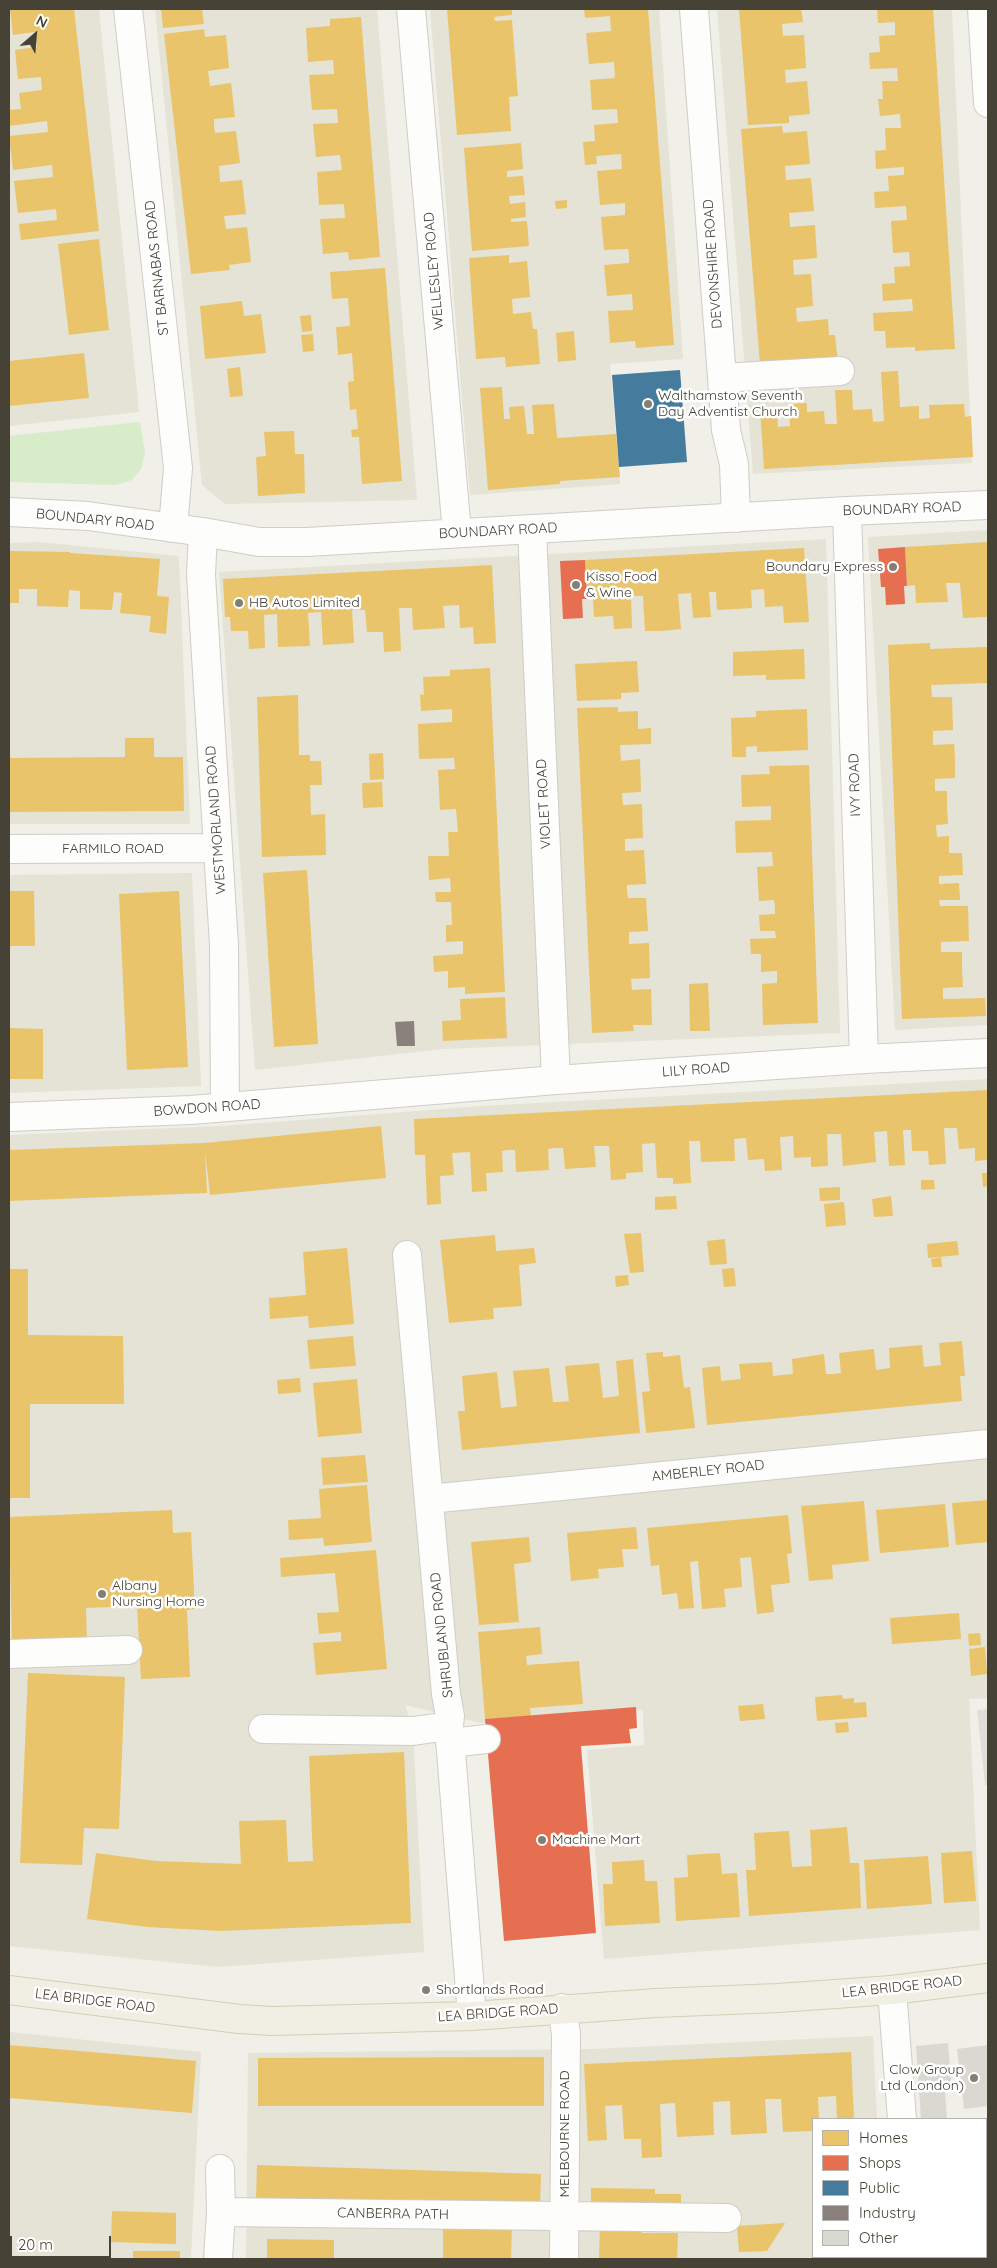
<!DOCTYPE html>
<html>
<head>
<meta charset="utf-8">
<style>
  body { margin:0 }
  #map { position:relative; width:997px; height:2268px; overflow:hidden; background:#f0efe8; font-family:Quicksand,sans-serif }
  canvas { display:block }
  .frame { position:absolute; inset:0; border:10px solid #464235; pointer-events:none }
  .legend { position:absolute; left:812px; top:2118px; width:175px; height:140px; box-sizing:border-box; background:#fff; border:1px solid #b5b3ae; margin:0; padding:6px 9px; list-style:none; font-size:15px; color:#464235 }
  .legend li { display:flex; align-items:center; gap:10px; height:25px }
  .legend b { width:25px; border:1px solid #b5b3ae }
  .north { position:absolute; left:10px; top:10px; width:50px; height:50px; -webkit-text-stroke:4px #fff; paint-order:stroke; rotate:27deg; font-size:14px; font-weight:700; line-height:20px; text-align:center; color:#464235 }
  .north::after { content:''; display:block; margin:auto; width:18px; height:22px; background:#464235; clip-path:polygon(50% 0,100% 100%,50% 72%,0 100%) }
  .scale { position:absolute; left:10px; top:2236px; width:101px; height:22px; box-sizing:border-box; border:2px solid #464235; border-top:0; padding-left:6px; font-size:15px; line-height:18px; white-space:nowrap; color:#464235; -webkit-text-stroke:4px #fff; paint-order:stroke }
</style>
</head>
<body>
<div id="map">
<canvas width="997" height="2268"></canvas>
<div class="frame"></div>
<ul class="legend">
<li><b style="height:14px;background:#e9c46a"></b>Homes</li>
<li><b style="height:14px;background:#e76f51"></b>Shops</li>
<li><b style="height:14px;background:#457b9d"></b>Public</li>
<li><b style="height:14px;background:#8a817c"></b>Industry</li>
<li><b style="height:14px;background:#d9d8d1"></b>Other</li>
</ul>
<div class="north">N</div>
<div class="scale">20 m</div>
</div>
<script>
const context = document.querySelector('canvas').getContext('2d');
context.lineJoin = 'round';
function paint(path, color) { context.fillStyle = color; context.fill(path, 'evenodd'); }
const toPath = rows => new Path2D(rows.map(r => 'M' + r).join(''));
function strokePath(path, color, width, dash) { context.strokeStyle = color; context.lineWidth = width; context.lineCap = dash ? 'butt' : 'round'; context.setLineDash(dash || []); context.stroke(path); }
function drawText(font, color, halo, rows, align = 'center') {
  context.font = font + ' Quicksand,sans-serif'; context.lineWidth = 5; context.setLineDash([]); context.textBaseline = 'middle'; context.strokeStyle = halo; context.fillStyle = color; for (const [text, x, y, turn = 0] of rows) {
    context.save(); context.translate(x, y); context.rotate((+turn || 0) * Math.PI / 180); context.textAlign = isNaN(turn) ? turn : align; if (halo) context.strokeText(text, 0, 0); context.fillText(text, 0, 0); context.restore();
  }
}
paint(toPath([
  [9,9,99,9,139,412,9,426],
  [155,9,377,9,417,500,225,504,202,485],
  [430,9,659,9,683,359,610,364,620,484,470,495],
  [717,9,952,9,972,463,753,474],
  [988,530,988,1025,895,1030,868,537],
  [826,539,840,1033,443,1049,255,1070,219,572],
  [39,542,179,556,190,824,9,824,9,543],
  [192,873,201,1086,9,1093,9,875],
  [988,1079,988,1698,969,1699,980,1930,604,1959,587,1750,644,1745,643,1710,481,1723,405,1705,413,1731,424,1952,218,1967,9,1946,9,1135,222,1126,481,1106],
  [9,2032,201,2052,191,2259,9,2259],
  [873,2036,877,2119,813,2119,813,2257,883,2257,883,2259,246,2259,248,2053,592,2049]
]), '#e4e3d5');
paint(toPath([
  [140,422,145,453,141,469,132,480,116,485,9,482,9,436]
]), '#d7ecc8');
paint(toPath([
  [988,1709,988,1785,985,1785,977,1710]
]), '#dfded8');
paint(toPath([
  [10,9,74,9,99,231,21,240,19,224,57,220,56,209,18,213,14,181,53,177,52,165,13,170,9,136,48,132,47,121,9,126,9,110,21,109,19,93,42,90,41,77,18,79,15,50,37,47,35,32,13,35],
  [161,9,202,9,204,24,163,28],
  [447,9,512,9,512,15,494,17,495,21,512,20,518,96,509,97,511,131,457,135],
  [584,9,648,9,674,345,636,348,635,341,610,343,608,311,633,310,632,294,607,296,604,265,629,263,629,255,628,249,604,250,601,217,625,215,625,203,600,205,597,171,622,169,621,154,596,156,597,164,585,165,583,142,595,141,594,125,618,123,617,109,592,110,590,80,615,78,614,62,589,64,586,33,611,31,610,16,585,18],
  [739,9,801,9,803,22,782,24,783,36,804,35,806,68,785,70,786,83,807,81,810,114,789,116,789,123,748,125],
  [877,9,933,9,955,349,915,351,915,347,886,348,885,331,874,331,873,313,913,311,912,299,883,301,882,284,895,283,894,267,910,266,909,252,893,253,891,221,907,220,906,206,875,208,874,192,889,191,888,176,904,175,904,167,876,169,875,151,886,150,885,128,901,128,900,114,880,116,878,99,883,99,882,81,898,81,897,68,870,69,869,53,880,52,879,36,895,35,895,22,878,23],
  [361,17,380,257,349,260,348,252,323,254,320,219,345,218,344,204,319,205,317,172,342,170,340,155,316,157,313,124,338,123,337,109,312,110,309,75,334,74,333,60,308,62,306,28,330,26,330,19],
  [204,29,205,37,226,35,229,68,208,71,210,86,231,83,235,117,214,119,214,126,215,133,236,131,240,163,219,166,220,182,242,180,246,214,224,216,226,229,247,227,251,262,229,265,230,270,191,274,164,34],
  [782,126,783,133,807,131,810,164,785,166,786,180,811,178,814,211,789,213,790,227,815,225,817,258,793,260,794,275,811,274,813,306,796,308,797,322,828,319,829,335,835,335,838,363,760,364,741,129],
  [521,143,523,169,507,171,507,177,523,176,525,195,509,196,510,204,525,202,526,217,511,219,511,222,527,221,529,246,472,251,464,148],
  [567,200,567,208,556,209,555,201],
  [99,239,109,330,69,335,58,244],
  [509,255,509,263,527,261,530,297,512,299,513,314,531,312,533,329,537,329,540,364,506,367,505,357,476,359,469,258],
  [385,268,402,481,362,484,359,437,352,437,351,430,358,429,356,409,350,410,348,382,354,381,352,353,338,355,336,327,350,326,348,298,332,299,330,272],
  [242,301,244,316,261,314,266,353,205,359,200,306],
  [311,315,312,331,302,332,300,316],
  [574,331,576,360,558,362,556,333],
  [313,334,314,351,303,352,301,335],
  [84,353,89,398,9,406,9,361],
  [240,367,243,396,230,397,227,369],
  [898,371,900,407,919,406,919,419,930,418,929,405,964,404,965,417,971,416,973,457,764,469,760,409,777,408,778,427,790,426,789,404,807,403,807,412,824,411,825,424,837,424,835,390,852,390,853,410,872,409,873,422,884,421,881,372],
  [502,387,504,419,510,419,509,407,524,406,527,434,534,434,532,405,554,404,557,438,616,434,620,477,560,481,560,484,488,490,480,388],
  [294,431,295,454,304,454,305,493,258,496,256,457,266,456,264,432],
  [988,542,988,617,963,618,960,583,946,583,948,602,916,603,915,585,907,586,905,547],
  [804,548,809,622,784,623,783,606,765,607,764,589,751,590,752,608,735,609,717,610,716,592,709,592,711,617,693,618,691,593,678,594,681,629,662,631,645,631,643,596,631,596,632,628,614,629,613,616,594,617,593,599,587,599,585,560],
  [9,551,70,552,70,553,160,559,157,596,169,597,166,634,149,632,151,616,120,613,122,593,114,592,112,610,80,609,80,591,69,590,68,607,37,606,37,589,19,589,19,603,9,603],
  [492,565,496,643,474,644,473,627,460,628,459,605,443,606,445,628,428,629,413,630,412,608,399,608,401,651,384,652,383,632,367,632,365,610,352,610,354,643,323,645,321,612,308,613,310,646,278,647,277,614,264,615,265,648,249,649,248,631,231,631,230,617,225,617,223,579],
  [930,643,930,649,987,647,988,683,931,685,932,697,952,697,953,730,933,731,933,745,954,744,955,759,955,778,935,779,935,791,947,791,947,807,948,824,936,825,937,837,949,836,949,853,962,853,963,875,939,876,939,884,959,883,960,900,939,900,940,906,968,906,969,941,941,942,941,952,962,952,962,969,963,987,943,988,943,999,985,998,986,1016,902,1019,888,645],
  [804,649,805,679,766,680,766,675,733,676,733,652],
  [637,661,639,692,621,693,621,699,577,701,575,664],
  [490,668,505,992,465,994,465,987,448,988,448,971,434,972,433,956,463,954,463,941,446,942,446,925,452,925,451,902,436,902,435,892,451,892,450,878,429,880,428,856,449,856,448,832,458,832,456,809,440,810,438,770,455,769,454,758,419,759,418,724,452,722,452,709,421,711,420,694,424,695,423,677,450,676,450,670],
  [298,695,299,755,310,755,310,761,321,761,322,785,310,785,311,815,325,814,326,855,262,857,257,697],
  [618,707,618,712,638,711,638,729,651,728,651,744,620,745,621,761,640,759,641,792,622,793,623,805,642,804,643,838,625,839,625,851,644,850,646,884,627,885,627,892,628,898,646,898,648,931,629,932,629,944,649,943,650,978,631,979,632,990,651,989,652,1025,633,1025,634,1031,592,1033,577,708],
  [807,709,808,750,757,752,757,746,746,747,746,757,732,757,731,718,756,717,756,711],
  [125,738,154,738,154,757,183,757,184,811,9,812,9,758,125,757],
  [383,753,384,779,370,780,369,754],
  [809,765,818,1023,763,1025,762,984,777,983,777,971,761,972,761,954,751,954,750,939,776,938,775,931,760,931,759,915,775,914,775,907,774,900,759,901,757,867,773,866,772,852,736,853,735,821,771,820,771,806,742,807,741,775,770,774,769,766],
  [382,782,383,807,363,808,362,783],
  [307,870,318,1044,274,1047,263,873],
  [9,891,34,891,35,946,9,946],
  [179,891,188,1067,127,1070,119,894],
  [708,983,710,1031,690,1031,689,984],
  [505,997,507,1038,443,1041,442,1021,461,1020,460,999],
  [9,1028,43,1029,43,1079,9,1079],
  [988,1090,988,1160,975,1161,975,1148,959,1149,957,1128,944,1128,946,1164,929,1165,928,1151,912,1151,911,1130,903,1130,905,1165,889,1166,887,1131,874,1132,876,1162,843,1166,841,1134,827,1134,828,1166,811,1167,811,1157,794,1158,793,1136,780,1137,782,1170,765,1171,764,1159,748,1160,746,1138,734,1139,735,1161,701,1162,700,1141,689,1141,691,1183,673,1184,673,1178,657,1178,655,1143,642,1144,643,1172,626,1173,626,1179,611,1180,609,1146,594,1146,596,1167,565,1169,563,1148,555,1148,548,1149,549,1170,516,1172,515,1150,508,1150,502,1151,503,1172,486,1173,487,1191,472,1192,470,1152,452,1153,454,1175,440,1176,441,1204,427,1205,425,1155,415,1155,414,1119],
  [381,1126,386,1178,210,1195,205,1151,207,1193,9,1201,9,1150,204,1143],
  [982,1173,988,1173,988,1186,983,1187],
  [921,1180,934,1180,935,1189,921,1190],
  [840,1187,840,1200,820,1201,819,1188],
  [676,1196,677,1209,655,1210,655,1197],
  [891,1196,893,1216,874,1217,872,1199],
  [844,1202,846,1225,826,1227,824,1204],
  [641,1233,644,1272,630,1273,624,1234],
  [495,1235,496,1251,534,1248,536,1263,519,1265,522,1306,493,1308,494,1319,449,1323,440,1240],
  [725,1239,727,1264,710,1265,707,1241],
  [957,1241,959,1255,928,1258,927,1244],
  [347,1248,354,1324,309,1328,308,1316,270,1319,269,1298,306,1295,303,1252],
  [941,1257,942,1267,932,1267,931,1259],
  [734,1268,736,1286,724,1287,722,1269],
  [9,1269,28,1269,28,1335,123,1336,124,1404,30,1404,30,1498,9,1498],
  [628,1275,629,1285,616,1287,615,1276],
  [353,1336,356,1366,310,1369,307,1340],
  [962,1341,965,1376,960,1376,962,1401,707,1425,702,1368,720,1366,721,1381,741,1379,739,1364,772,1362,773,1376,793,1374,792,1359,824,1354,826,1374,833,1374,841,1373,839,1353,874,1349,876,1370,890,1368,889,1348,922,1345,924,1367,933,1366,941,1365,939,1343],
  [663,1352,663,1357,680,1355,684,1388,690,1387,695,1428,646,1433,642,1392,650,1391,646,1353],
  [633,1359,640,1433,462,1450,458,1411,465,1411,462,1376,497,1372,501,1408,517,1406,513,1371,549,1368,553,1402,560,1402,569,1401,565,1366,599,1363,603,1398,619,1396,616,1361],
  [300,1378,301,1392,278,1394,277,1380],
  [357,1379,362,1433,318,1437,313,1383],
  [365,1455,368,1482,323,1485,321,1458],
  [367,1485,372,1542,324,1546,323,1538,289,1540,288,1520,321,1518,319,1489],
  [988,1500,988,1542,956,1545,952,1503],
  [864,1501,869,1561,832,1565,833,1579,809,1581,801,1506],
  [945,1504,949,1547,880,1553,876,1510],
  [172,1510,173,1533,191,1532,195,1609,187,1610,190,1677,141,1679,137,1606,86,1608,87,1643,12,1647,9,1517],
  [788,1515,792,1553,787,1554,790,1583,771,1585,774,1612,757,1614,751,1557,740,1558,742,1587,724,1589,726,1607,702,1609,698,1561,690,1562,694,1608,679,1609,677,1593,662,1595,659,1565,651,1566,647,1528],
  [636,1527,638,1549,622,1549,624,1567,598,1569,599,1578,571,1581,567,1533],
  [529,1537,531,1562,514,1564,519,1622,479,1625,471,1542],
  [376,1550,387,1669,316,1675,313,1643,341,1641,341,1632,319,1634,317,1613,339,1612,335,1573,281,1577,280,1558],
  [959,1613,961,1639,892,1644,890,1618],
  [540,1627,542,1654,526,1656,527,1665,579,1661,583,1704,530,1708,531,1716,485,1719,478,1632],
  [980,1633,981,1645,969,1646,968,1634],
  [985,1647,987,1674,971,1676,969,1649],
  [28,1673,125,1677,119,1829,84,1828,82,1865,20,1863],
  [842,1695,843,1699,854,1698,854,1703,866,1702,867,1717,817,1721,815,1697],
  [763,1704,765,1719,740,1721,738,1706],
  [848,1722,849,1732,836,1733,835,1723],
  [404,1752,411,1923,221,1931,147,1927,87,1919,96,1853,156,1861,241,1864,239,1821,286,1820,288,1862,313,1861,309,1756],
  [847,1827,850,1863,859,1863,861,1908,749,1916,746,1870,756,1870,754,1833,789,1831,792,1867,812,1866,810,1830],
  [972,1851,976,1901,944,1903,941,1853],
  [720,1853,722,1874,737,1873,740,1917,676,1921,674,1878,688,1877,687,1855],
  [928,1856,932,1904,867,1909,864,1860],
  [644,1860,645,1881,657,1881,660,1923,605,1926,603,1884,613,1884,612,1862],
  [9,2045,196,2061,192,2113,9,2098],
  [851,2052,854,2119,837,2119,836,2096,818,2097,819,2119,813,2119,813,2131,783,2132,781,2099,765,2099,767,2133,731,2135,730,2101,713,2102,714,2135,677,2137,675,2103,660,2104,662,2157,642,2158,641,2139,624,2139,622,2105,605,2106,607,2140,588,2141,584,2064],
  [544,2057,544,2106,258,2106,258,2058],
  [257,2165,541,2174,540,2207,256,2198],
  [591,2188,655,2189,655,2194,681,2194,681,2208,591,2207],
  [112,2211,176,2213,176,2244,111,2242],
  [512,2223,511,2259,443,2259,443,2227],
  [600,2223,641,2224,642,2233,678,2233,677,2259,599,2259],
  [785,2223,767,2251,739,2252,737,2226],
  [986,2225,988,2225,988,2259,946,2259,945,2257,986,2257],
  [267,2239,334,2240,334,2259,267,2259],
  [133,2251,180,2251,180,2259,133,2259],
  [818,2257,861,2257,861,2259,818,2259]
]), '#e9c46a');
paint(toPath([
  [905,547,907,586,904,586,905,604,886,605,885,587,881,587,878,549],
  [585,560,587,599,582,599,583,618,563,619,560,561],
  [636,1707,637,1728,629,1729,631,1743,581,1746,596,1933,504,1941,485,1719]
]), '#e76f51');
paint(toPath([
  [680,370,687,462,619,467,612,375]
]), '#457b9d');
paint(toPath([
  [414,1021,415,1046,397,1046,395,1022]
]), '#8a817c');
paint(toPath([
  [948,2043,952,2091,945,2092,947,2119,921,2119,916,2046],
  [988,2045,988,2106,964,2109,957,2049],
  [986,2178,988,2178,988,2215,986,2215]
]), '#d9d8d1');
const minor = toPath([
  [128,9,178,468,173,528],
  [411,9,457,533],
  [694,9,726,430,734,464,736,518],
  [982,9,988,103],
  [722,378,840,371],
  [847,511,864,1059],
  [9,512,88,516,203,532,259,542,307,542,847,511,988,505],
  [532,529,556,1080],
  [203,532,201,575,224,945,225,1107],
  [9,849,217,848],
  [9,1117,191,1110,556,1080,864,1059,988,1053],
  [407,1255,446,1694,450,1716,449,1726,472,2016],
  [429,1499,988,1444],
  [9,1654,128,1650],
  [263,1729,413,1731,449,1726],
  [450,1743,486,1739],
  [892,1990,902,2119],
  [562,2008,566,2034,564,2259],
  [221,2212,727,2218],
  [913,2257,913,2259],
  [218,2259,221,2212,220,2169]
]);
const major = toPath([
  [9,1990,239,2019,272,2021,472,2016,656,2003,778,1998,892,1990,988,1978]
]);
strokePath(minor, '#cecdc6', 30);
strokePath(major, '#d3cfb5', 30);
strokePath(minor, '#fdfdfc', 28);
strokePath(major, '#f1efe3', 28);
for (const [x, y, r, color] of [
  [648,404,5,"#827f74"],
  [893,567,5,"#827f74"],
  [576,585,5,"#827f74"],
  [239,603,5,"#827f74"],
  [102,1594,5,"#827f74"],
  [542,1840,5,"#827f74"],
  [426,1990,5,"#827f74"],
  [974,2078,5,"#827f74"]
]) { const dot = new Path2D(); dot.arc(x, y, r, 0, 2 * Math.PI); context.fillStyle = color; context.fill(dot); strokePath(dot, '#fff', 2); }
drawText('14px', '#464235', '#fff', [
  ["DEVONSHIRE ROAD",713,264,-94],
  ["ST BARNABAS ROAD",157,268,-96],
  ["WELLESLEY ROAD",434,271,-95],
  ["BOUNDARY ROAD",902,509,-2],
  ["BOUNDARY ROAD",95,520,6],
  ["BOUNDARY ROAD",498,531,-3],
  ["IVY ROAD",855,785,-92],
  ["VIOLET ROAD",544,804,-93],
  ["WESTMORLAND ROAD",216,820,-94],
  ["FARMILO ROAD",113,849],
  ["LILY ROAD",696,1070,-4],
  ["BOWDON ROAD",207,1108,-4],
  ["AMBERLEY ROAD",708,1471,-6],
  ["SHRUBLAND ROAD",442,1635,-96],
  ["LEA BRIDGE ROAD",902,1987,-6],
  ["LEA BRIDGE ROAD",95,2001,7],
  ["LEA BRIDGE ROAD",498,2013,-4],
  ["MELBOURNE ROAD",565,2134,-90],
  ["CANBERRA PATH",393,2214,1]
]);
drawText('14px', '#464235', '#fff', [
  ["Walthamstow Seventh",658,396],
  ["Day Adventist Church",658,412],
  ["Boundary Express",883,567,"right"],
  ["Kisso Food",586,577],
  ["& Wine",586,593],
  ["HB Autos Limited",249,603],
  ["Albany",112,1586],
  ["Nursing Home",112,1602],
  ["Machine Mart",552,1840],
  ["Shortlands Road",436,1990],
  ["Clow Group",964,2070,"right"],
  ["Ltd (London)",964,2086,"right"]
], 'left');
</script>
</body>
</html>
